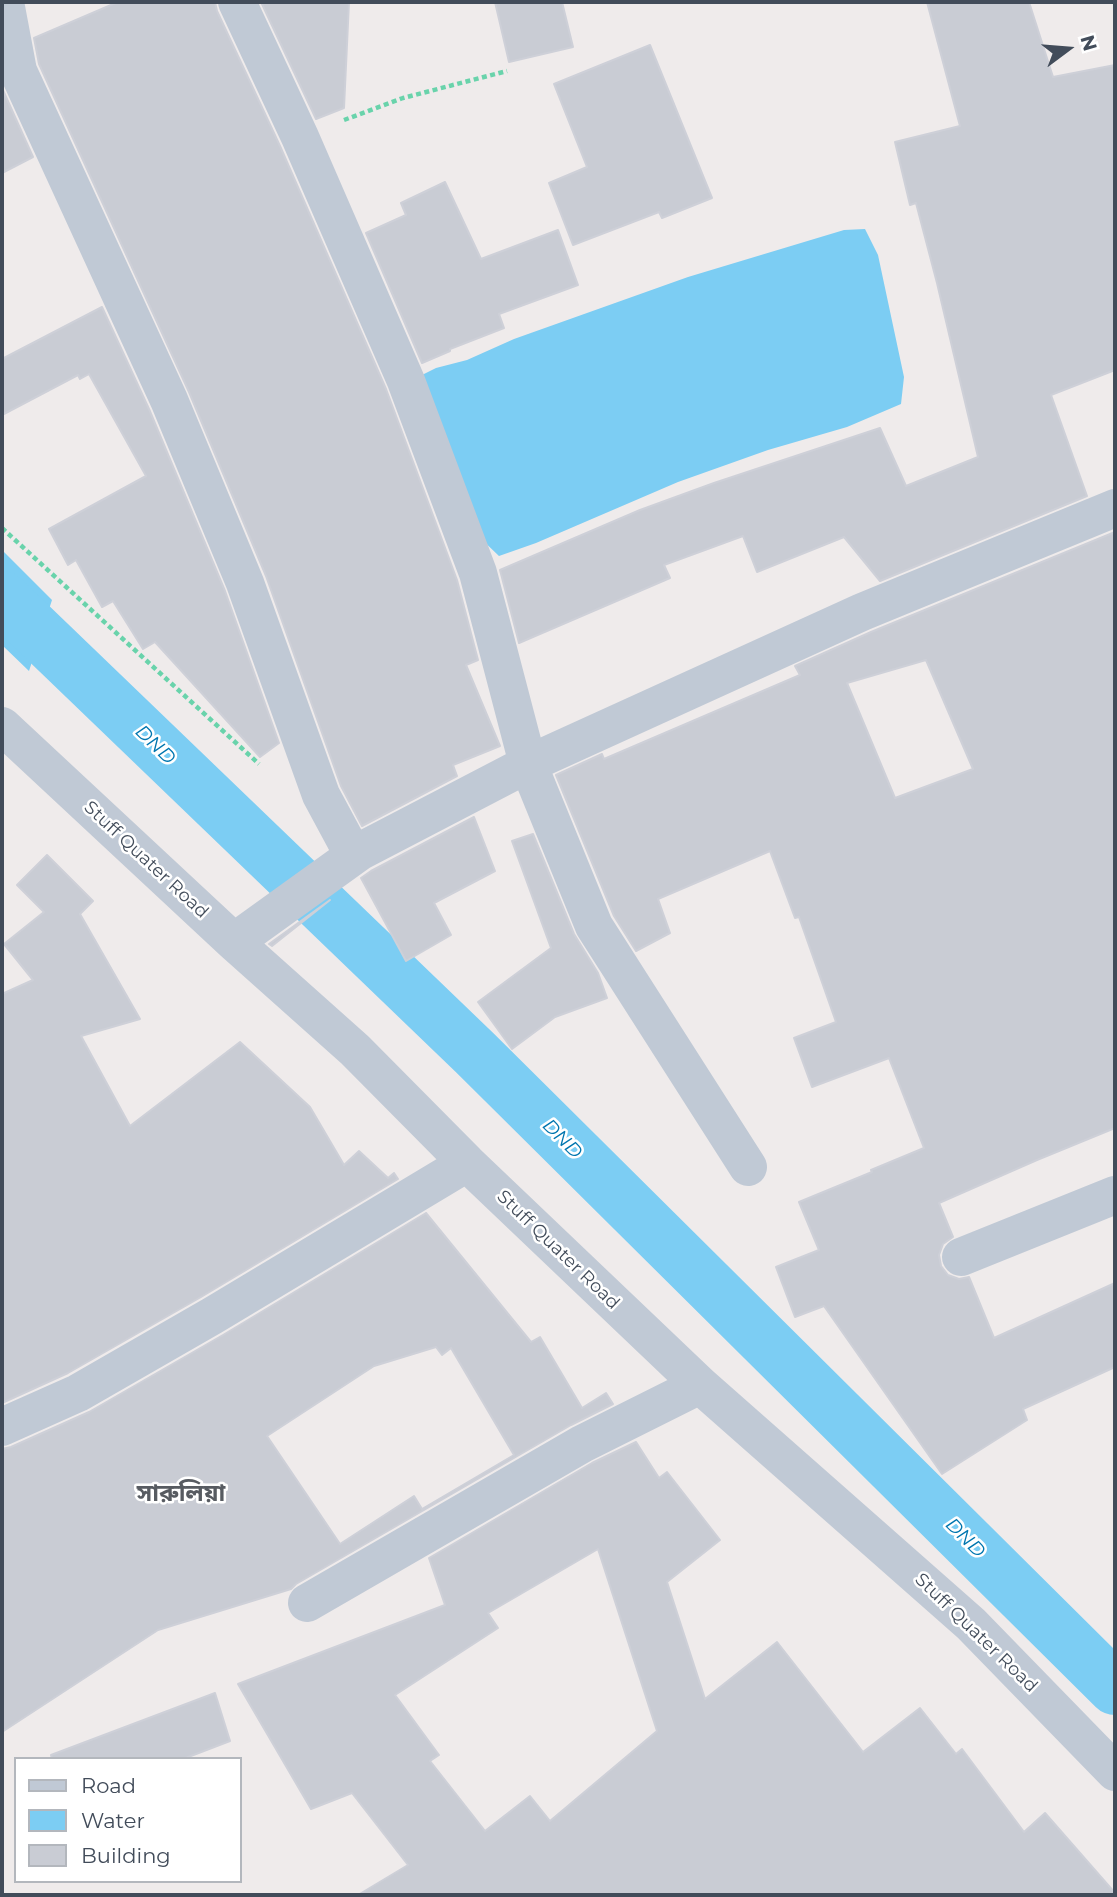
<!DOCTYPE html>
<html>
<head>
<meta charset="utf-8">
<style>
  body { margin:0 }
  #map { position:relative; width:1117px; height:1897px; overflow:hidden; background:#efebeb; font-family:Montserrat,sans-serif }
  canvas { display:block }
  .frame { position:absolute; inset:0; border:4px solid #424c5a; pointer-events:none }
  .legend { position:absolute; left:14px; top:1757px; width:228px; height:126px; box-sizing:border-box; background:#fff; border:2px solid #b3b7bd; margin:0; padding:9px 12px; list-style:none; font-size:21px; color:#424c5a }
  .legend li { display:flex; align-items:center; gap:14px; height:35px }
  .legend b { width:35px; border:2px solid #b3b7bd }
  .north { position:absolute; left:1033px; top:14px; width:70px; height:70px; -webkit-text-stroke:5px #fff; paint-order:stroke; rotate:74deg; font-size:19px; font-weight:700; line-height:28px; text-align:center; color:#424c5a }
  .north::after { content:''; display:block; margin:auto; width:24px; height:32px; background:#424c5a; clip-path:polygon(50% 0,100% 100%,50% 72%,0 100%) }
</style>
</head>
<body>
<div id="map">
<canvas width="1117" height="1897"></canvas>
<div class="frame"></div>
<ul class="legend">
<li><b style="height:9px;background:#c0c9d5"></b>Road</li>
<li><b style="height:19px;background:#7ccdf3"></b>Water</li>
<li><b style="height:19px;background:#c9ccd4"></b>Building</li>
</ul>
<div class="north">N</div>
</div>
<script>
const context = document.querySelector('canvas').getContext('2d');
context.lineJoin = 'round';
function paint(path, color) { context.fillStyle = color; context.fill(path, 'evenodd'); }
const toPath = rows => new Path2D(rows.map(r => 'M' + r).join(''));
function strokePath(path, color, width, dash) { context.strokeStyle = color; context.lineWidth = width; context.lineCap = dash ? 'butt' : 'round'; context.setLineDash(dash || []); context.stroke(path); }
function drawText(font, color, halo, rows, align = 'center') {
  context.font = font + ' Montserrat,"Noto Sans Bengali",sans-serif'; context.lineWidth = 5; context.setLineDash([]); context.textBaseline = 'middle'; context.strokeStyle = halo; context.fillStyle = color; for (const [text, x, y, turn = 0] of rows) {
    context.save(); context.translate(x, y); context.rotate((+turn || 0) * Math.PI / 180); context.textAlign = isNaN(turn) ? turn : align; if (halo) context.strokeText(text, 0, 0); context.fillText(text, 0, 0); context.restore();
  }
}
paint(toPath([
  [865,229,878,255,904,377,901,404,847,427,768,450,678,482,536,543,499,556,475,533,416,378,436,368,467,360,514,339,688,277,844,230],
  [2,550,52,600,29,671,2,645]
]), '#7ccdf3');
strokePath(toPath([
  [2,598,475,1053,1115,1688]
]), '#7ccdf3', 54);
const building = toPath([
  [118,2,215,2,217,11,280,146,386,389,457,580,478,660,466,665,500,746,453,765,457,776,362,826,341,786,266,576,189,392,39,64,34,38,118,2],
  [261,2,349,2,344,108,316,119,261,2],
  [495,2,562,2,573,47,509,62,495,2],
  [927,2,1029,2,1053,77,1115,65,1115,370,1051,395,1087,496,880,581,844,537,757,572,743,536,664,565,670,578,519,643,500,570,640,510,714,483,880,428,906,486,978,457,937,283,916,203,910,205,895,142,960,126,927,2],
  [650,45,712,198,662,218,659,212,573,245,549,183,587,167,554,84,650,45],
  [2,88,33,157,2,173,2,88],
  [445,182,481,259,558,230,578,285,499,314,504,328,450,349,450,351,422,363,366,233,406,215,401,203,445,182],
  [102,307,149,409,225,591,279,743,260,757,155,642,143,649,113,601,102,607,76,560,68,565,49,529,146,476,89,374,80,379,78,375,2,415,2,359,102,307],
  [1115,532,1115,1128,1037,1160,939,1203,953,1237,943,1244,939,1255,941,1266,948,1275,959,1279,969,1277,994,1338,1115,1283,1115,1367,1023,1409,1027,1420,942,1474,824,1306,795,1317,776,1267,819,1250,799,1202,872,1172,871,1170,924,1148,889,1058,812,1087,794,1038,836,1022,799,917,795,918,770,851,658,899,670,933,636,951,614,916,556,775,602,754,604,759,800,675,795,666,871,632,1115,532],
  [926,660,973,769,895,798,847,683,926,660],
  [474,817,495,871,434,903,451,935,406,961,361,878,371,871,474,817],
  [533,834,574,934,598,973,607,998,555,1017,512,1049,478,1002,551,948,512,841,533,834],
  [47,855,93,901,80,914,140,1019,81,1036,130,1126,240,1042,310,1107,344,1165,359,1151,388,1178,394,1173,398,1179,201,1297,68,1373,2,1403,2,994,33,980,4,944,44,912,17,885,47,855],
  [330,900,272,946,269,944,330,900],
  [426,1213,531,1342,540,1337,582,1408,606,1393,613,1404,571,1425,296,1584,291,1589,158,1630,2,1732,2,1449,11,1447,89,1412,223,1335,426,1213],
  [436,1347,442,1355,451,1348,514,1455,422,1509,414,1496,340,1544,267,1436,374,1366,436,1347],
  [636,1442,659,1478,667,1472,720,1540,667,1582,705,1699,777,1642,863,1752,920,1708,956,1754,962,1749,1024,1832,1045,1813,1115,1893,1115,1895,358,1895,408,1865,352,1793,311,1809,238,1684,445,1605,429,1558,592,1463,636,1442],
  [598,1549,657,1731,550,1821,530,1796,485,1831,430,1761,439,1755,395,1695,498,1628,488,1613,598,1549],
  [215,1693,230,1741,183,1759,52,1759,51,1755,215,1693]
]);
paint(building, '#c9ccd4');
strokePath(building, '#ced0d8', 2);
strokePath(toPath([
  [344,120,403,98,507,71],
  [2,528,259,764]
]), '#69d3ab', 4.5, [5, 3.5]);
strokePath(toPath([
  [5,2,18,71,169,400,245,583,321,795,349,847,359,852],
  [237,2,300,137,406,381,478,573,528,764,594,926,748,1167],
  [2,726,234,942,355,1050,467,1163,700,1385,971,1624,1115,1772],
  [234,942,359,852,528,764,862,612,1115,508],
  [961,1257,1115,1195],
  [2,1427,78,1393,212,1316,467,1163],
  [307,1603,582,1444,700,1385]
]), '#c0c9d5', 38);
drawText('18px', '#424c5a', '#fff', [
  ["Stuff Quater Road",146,860,43],
  ["Stuff Quater Road",558,1250,44],
  ["Stuff Quater Road",976,1633,44]
]);
drawText('italic 19px', '#0076af', '#fff', [
  ["DND",155,745,44],
  ["DND",562,1139,45],
  ["DND",965,1538,45]
]);
drawText('bold 24px', '#575b61', '#fff', [
  ["সারুলিয়া",181,1494]
]);
</script>
</body>
</html>
